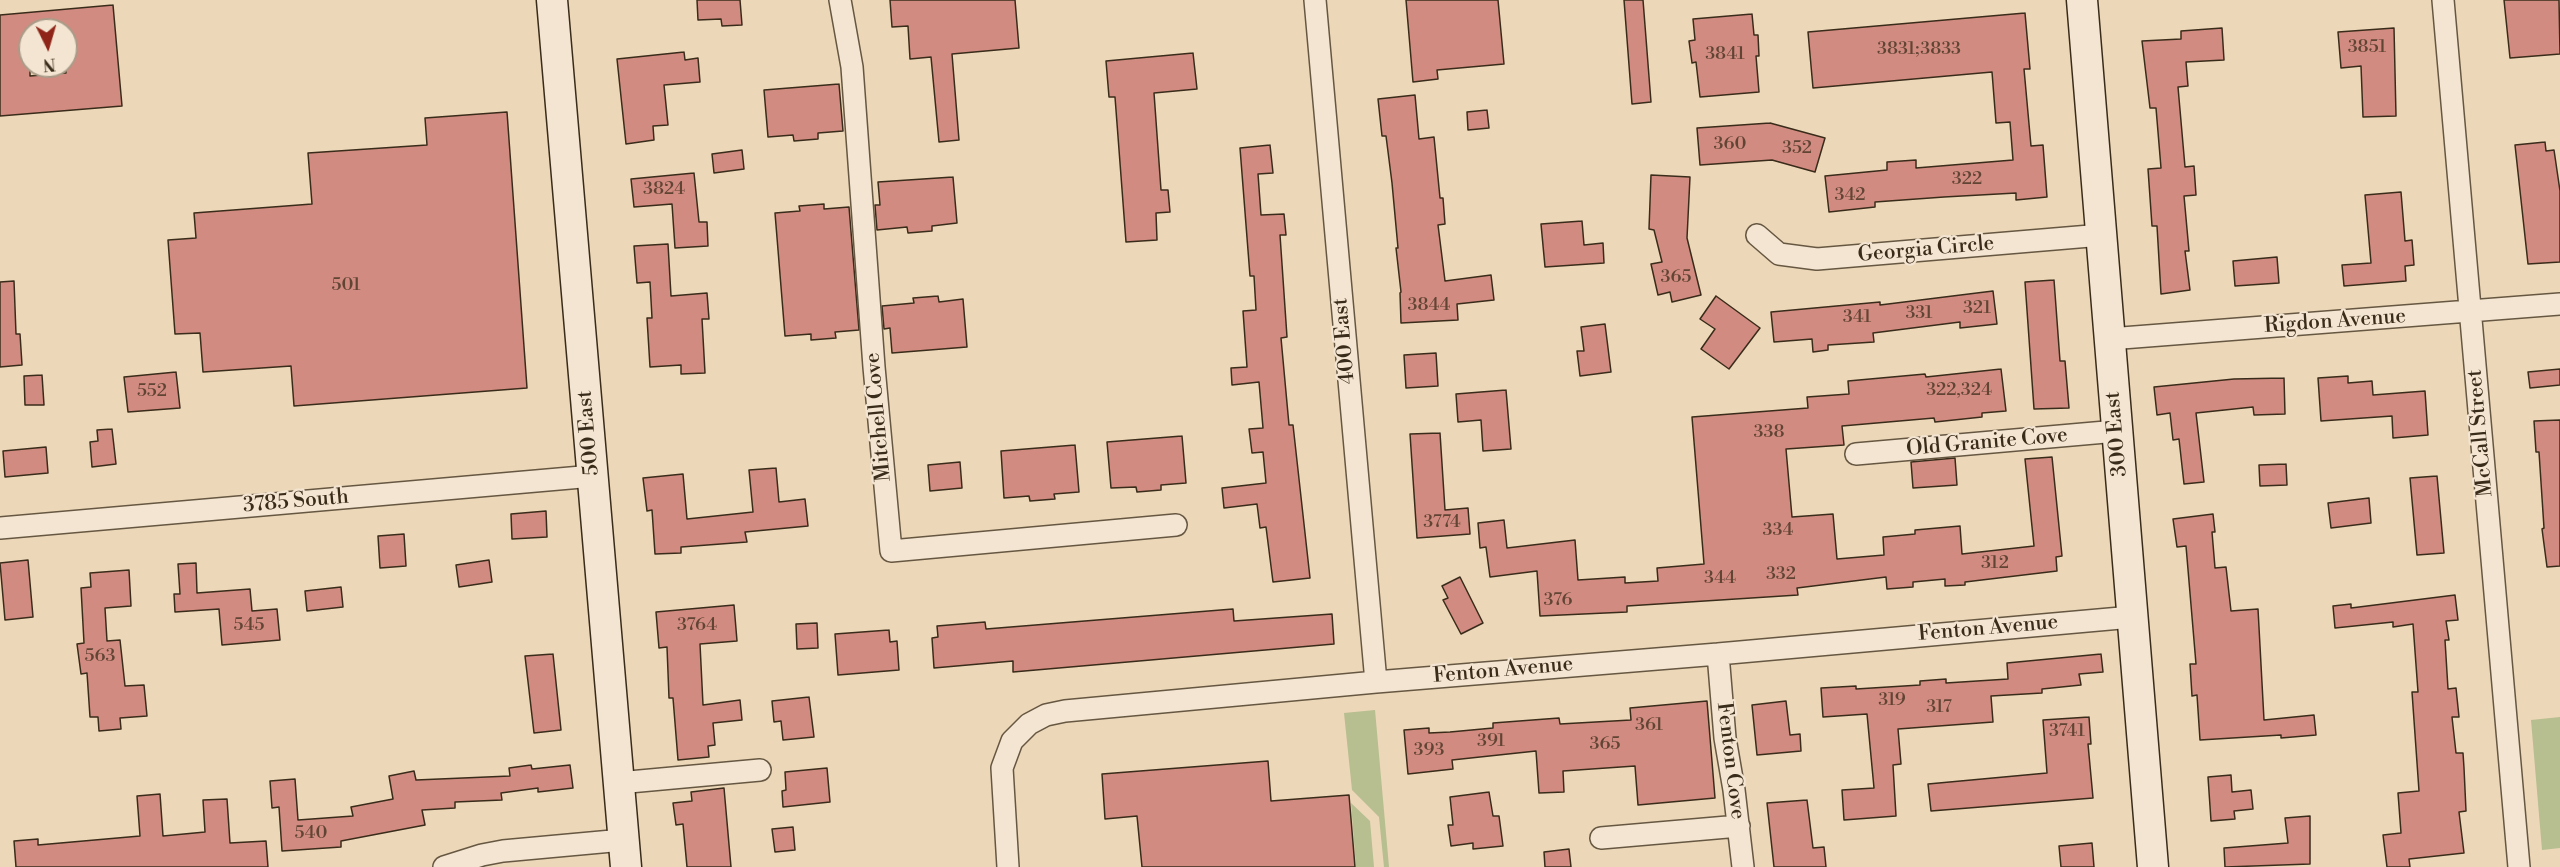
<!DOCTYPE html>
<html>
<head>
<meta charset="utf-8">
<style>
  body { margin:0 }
  #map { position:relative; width:2560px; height:867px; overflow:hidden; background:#ecd7b8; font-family:"Libre Bodoni",serif }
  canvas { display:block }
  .north { position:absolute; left:18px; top:18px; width:60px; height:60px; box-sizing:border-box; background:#f3e5d1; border:2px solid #a99b88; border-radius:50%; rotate:175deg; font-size:16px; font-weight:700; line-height:24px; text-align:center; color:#3a2c1a }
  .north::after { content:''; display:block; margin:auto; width:21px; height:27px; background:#8f2418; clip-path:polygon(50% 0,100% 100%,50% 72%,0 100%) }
</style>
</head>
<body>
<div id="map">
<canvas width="2560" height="867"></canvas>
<div class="north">N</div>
</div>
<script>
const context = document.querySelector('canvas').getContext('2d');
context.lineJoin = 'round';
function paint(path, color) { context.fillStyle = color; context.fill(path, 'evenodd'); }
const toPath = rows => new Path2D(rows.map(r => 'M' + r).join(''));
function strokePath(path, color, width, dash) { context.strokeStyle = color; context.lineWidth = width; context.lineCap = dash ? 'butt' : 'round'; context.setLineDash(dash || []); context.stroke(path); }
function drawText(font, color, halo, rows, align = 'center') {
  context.font = font + ' "Libre Bodoni",serif'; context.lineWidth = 4.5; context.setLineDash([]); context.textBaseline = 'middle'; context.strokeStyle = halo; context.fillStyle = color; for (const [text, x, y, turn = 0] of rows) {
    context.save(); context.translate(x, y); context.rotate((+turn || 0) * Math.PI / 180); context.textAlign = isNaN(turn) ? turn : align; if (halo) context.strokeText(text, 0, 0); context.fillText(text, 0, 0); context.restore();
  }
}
paint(toPath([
  [1375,710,1389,867,1384,867,1379,817,1352,790,1344,713],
  [2560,717,2560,848,2542,850,2531,720],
  [1351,803,1370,821,1374,867,1356,867]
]), '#b7be8f');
const building = toPath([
  [697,0,740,0,742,25,722,26,721,19,698,20,697,0],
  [890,0,1015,0,1019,48,952,54,959,140,939,142,931,57,910,59,908,26,892,27,890,0],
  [1406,0,1498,0,1504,64,1437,70,1438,79,1413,82,1406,0],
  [1624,0,1643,0,1651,102,1632,104,1624,0],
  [2504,0,2559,0,2560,54,2510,58,2504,0],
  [113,5,122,106,0,116,0,15,113,5],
  [30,30,66,30,66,73,30,76,30,30],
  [2025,13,2030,69,2024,69,2031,146,2043,145,2047,197,2016,200,2016,193,1944,197,1875,202,1875,207,1829,212,1825,176,1887,170,1887,162,1916,160,1916,168,2013,160,2010,122,1996,123,1992,72,1813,88,1808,32,2025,13],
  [1752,14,1754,35,1758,35,1759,56,1756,56,1759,92,1700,97,1696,62,1692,63,1689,41,1695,40,1693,19,1752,14],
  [2222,28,2224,60,2186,62,2188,86,2178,87,2185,167,2194,166,2196,195,2184,196,2189,251,2185,251,2190,290,2161,294,2157,226,2152,226,2148,169,2161,168,2156,108,2150,108,2142,41,2181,39,2181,31,2222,28],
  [2394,28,2396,116,2363,117,2361,66,2341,68,2338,32,2394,28],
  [684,52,685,60,698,58,700,82,664,85,668,125,653,126,654,140,626,144,617,59,684,52],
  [1193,53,1197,89,1154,93,1161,190,1168,190,1170,212,1156,213,1157,240,1126,242,1115,97,1109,97,1106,61,1193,53],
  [839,84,843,131,818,133,818,139,794,141,793,135,768,137,764,90,839,84],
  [1415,95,1419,139,1434,137,1440,198,1443,198,1445,224,1438,225,1445,281,1491,275,1494,300,1457,304,1458,320,1401,323,1400,293,1401,292,1396,248,1398,248,1392,183,1386,136,1382,136,1378,99,1415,95],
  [1487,110,1489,128,1468,130,1467,112,1487,110],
  [507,112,527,388,294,406,291,366,203,372,200,333,175,334,168,240,196,238,194,213,312,204,308,153,427,145,425,118,507,112],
  [1770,123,1825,138,1815,172,1772,160,1700,165,1697,128,1770,123],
  [2545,142,2546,151,2554,150,2560,191,2560,262,2528,264,2515,145,2545,142],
  [1270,145,1273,173,1258,174,1261,215,1284,214,1286,235,1280,235,1287,337,1281,338,1289,425,1293,425,1310,578,1273,582,1266,527,1260,528,1257,504,1224,508,1222,488,1266,483,1263,452,1252,453,1249,429,1263,428,1259,382,1232,385,1231,368,1247,367,1243,311,1256,310,1254,276,1250,276,1240,148,1270,145],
  [742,150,744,169,714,173,712,154,742,150],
  [694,173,699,222,707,222,708,246,675,248,672,204,634,207,631,179,694,173],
  [1651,175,1690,177,1687,238,1701,295,1672,302,1670,292,1658,295,1651,264,1662,262,1654,230,1649,229,1651,175],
  [953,177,957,223,932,226,932,231,908,233,907,227,877,230,875,205,880,205,878,182,953,177],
  [2401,192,2405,241,2412,240,2414,265,2405,266,2406,281,2344,286,2342,265,2371,263,2365,195,2401,192],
  [824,204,824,209,849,207,859,330,835,332,836,338,811,340,811,334,785,336,775,213,800,211,799,206,824,204],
  [1582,221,1584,245,1603,243,1604,263,1545,267,1541,224,1582,221],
  [668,244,671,296,707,293,709,319,702,319,705,373,681,374,681,365,650,367,647,318,652,318,650,282,637,283,634,246,668,244],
  [2277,257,2279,283,2235,286,2233,261,2277,257],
  [2054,280,2060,361,2065,361,2069,408,2034,409,2025,282,2054,280],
  [14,281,16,334,20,334,22,365,0,367,0,282,14,281],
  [1993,291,1997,324,1960,328,1960,322,1873,333,1874,342,1828,345,1828,350,1813,352,1812,339,1774,342,1771,312,1880,302,1880,305,1993,291],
  [938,296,939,302,963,299,967,347,892,353,890,328,884,329,882,306,914,303,913,298,938,296],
  [1716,296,1760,328,1729,369,1701,349,1715,329,1700,319,1716,296],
  [1605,324,1611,372,1580,376,1577,351,1584,351,1581,327,1605,324],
  [1436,353,1438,386,1406,388,1404,355,1436,353],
  [2001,369,2006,411,1982,413,1982,417,1935,422,1934,418,1842,426,1844,445,1786,449,1792,517,1833,514,1837,559,1884,555,1883,537,1915,534,1915,530,1960,526,1962,554,2034,546,2025,459,2052,457,2062,556,2056,557,2057,571,1965,582,1965,585,1945,586,1945,579,1913,582,1913,587,1887,589,1886,577,1797,588,1798,595,1627,606,1627,612,1540,616,1537,571,1490,577,1486,547,1480,548,1478,523,1504,520,1507,548,1575,540,1578,580,1625,577,1625,583,1658,581,1657,568,1704,564,1692,417,1808,408,1807,397,1849,394,1848,381,1925,374,1926,377,2001,369],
  [2560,369,2560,385,2530,388,2528,372,2560,369],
  [176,372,180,408,128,412,124,377,176,372],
  [42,375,44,405,25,405,24,376,42,375],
  [2348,376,2348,383,2372,381,2373,395,2425,391,2428,435,2393,438,2392,416,2321,421,2318,378,2348,376],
  [2284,378,2285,414,2254,415,2253,407,2196,413,2204,482,2184,484,2179,439,2173,440,2170,413,2157,415,2154,387,2234,379,2284,378],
  [1506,390,1511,449,1483,451,1481,420,1458,422,1456,394,1506,390],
  [2560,420,2560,566,2547,567,2542,529,2544,528,2539,452,2536,452,2534,421,2560,420],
  [112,429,116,464,92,467,90,442,98,441,97,430,112,429],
  [1440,433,1445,510,1468,508,1470,534,1417,538,1410,434,1440,433],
  [1182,436,1186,483,1161,485,1161,490,1137,492,1136,487,1111,488,1107,442,1182,436],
  [1075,445,1079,492,1054,494,1055,499,1030,501,1029,496,1004,498,1001,451,1075,445],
  [46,447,48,473,5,477,3,451,46,447],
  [1955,458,1957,485,1913,488,1911,462,1955,458],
  [960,462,962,488,930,491,928,465,960,462],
  [2286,464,2287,485,2260,486,2259,465,2286,464],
  [776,468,779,502,805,499,808,526,745,532,747,542,681,547,681,553,655,554,652,510,647,511,643,478,683,474,687,519,753,512,749,470,776,468],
  [2437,476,2444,553,2417,555,2410,478,2437,476],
  [2369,498,2371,523,2331,528,2328,503,2369,498],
  [546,511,547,537,512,539,511,514,546,511],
  [2213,514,2215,532,2212,532,2215,568,2226,567,2231,611,2258,609,2264,720,2314,715,2316,735,2281,738,2281,735,2200,740,2197,695,2192,696,2190,664,2196,664,2186,546,2177,547,2173,519,2213,514],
  [404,534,406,566,380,568,378,536,404,534],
  [28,560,33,617,5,620,0,563,28,560],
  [489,560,492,582,459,587,456,565,489,560],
  [196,563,197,593,250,589,252,611,277,609,280,640,222,645,219,609,175,612,174,594,180,594,178,564,196,563],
  [129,570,131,606,105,608,107,641,120,640,125,686,144,685,147,716,120,718,121,729,99,731,98,717,90,717,87,673,81,674,77,644,84,643,81,588,91,587,90,573,129,570],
  [1460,577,1483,623,1461,634,1443,600,1448,598,1442,586,1460,577],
  [341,587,343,607,307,611,305,591,341,587],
  [2455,595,2458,620,2446,621,2449,640,2445,640,2448,689,2456,688,2459,717,2452,717,2456,753,2463,753,2464,768,2466,811,2459,812,2464,853,2409,859,2410,867,2387,867,2383,835,2401,833,2398,793,2419,791,2412,692,2418,692,2413,624,2393,627,2393,622,2335,628,2333,606,2351,604,2351,608,2455,595],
  [734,605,737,641,700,644,703,705,740,700,742,720,713,723,715,745,708,746,709,757,678,760,673,698,669,698,667,647,659,648,656,612,734,605],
  [1233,609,1234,621,1332,614,1334,644,1013,672,1013,661,934,668,932,638,938,637,937,626,985,622,986,629,1233,609],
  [817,623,818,648,797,649,796,624,817,623],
  [889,630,890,642,897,641,899,670,838,675,835,634,889,630],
  [553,654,561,730,534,733,525,656,553,654],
  [2101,654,2103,672,2079,674,2081,685,2042,689,2042,693,1991,696,1993,722,1898,729,1901,764,1893,765,1896,816,1844,820,1842,790,1874,788,1867,714,1823,717,1821,688,1856,686,1856,689,1920,685,1920,681,1946,679,1946,683,2008,679,2007,663,2101,654],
  [809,697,814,737,783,740,781,721,774,722,772,701,809,697],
  [1707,701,1715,798,1638,805,1635,766,1563,771,1564,792,1539,793,1536,751,1452,760,1453,769,1408,774,1404,730,1429,728,1429,733,1450,732,1493,728,1493,723,1559,718,1560,724,1631,720,1630,708,1707,701],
  [1786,701,1790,735,1800,734,1801,751,1757,755,1752,705,1786,701],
  [2089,717,2091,744,2088,744,2093,798,1931,811,1928,784,2047,773,2043,720,2089,717],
  [1268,761,1271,801,1349,795,1355,867,1142,867,1137,816,1105,819,1102,774,1268,761],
  [531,765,532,769,570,765,573,788,538,792,538,788,501,793,502,800,455,802,455,808,422,810,425,825,341,841,341,847,282,851,279,807,272,808,270,781,295,779,298,820,353,816,351,807,393,799,389,776,414,771,416,780,510,776,509,768,531,765],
  [827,768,830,802,783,807,782,791,786,790,785,772,827,768],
  [2231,775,2232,792,2251,790,2253,809,2234,811,2235,819,2211,821,2208,777,2231,775],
  [724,788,731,867,687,867,683,824,676,825,673,803,692,801,691,792,724,788],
  [1489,792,1493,816,1499,816,1503,846,1473,849,1473,843,1451,846,1448,825,1453,825,1450,797,1489,792],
  [160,794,163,836,205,832,203,800,227,799,230,843,266,841,268,867,16,867,14,841,38,839,38,845,140,836,137,796,160,794],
  [1807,800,1813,848,1824,847,1826,867,1774,867,1767,803,1807,800],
  [2310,816,2310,864,2225,867,2224,848,2288,843,2285,818,2310,816],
  [793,827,795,850,775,852,772,829,793,827],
  [2092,843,2094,867,2061,867,2059,846,2092,843],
  [1569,849,1571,867,1545,867,1544,852,1569,849]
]);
paint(building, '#d28b80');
strokePath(building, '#3a2c1a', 1.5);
const street = toPath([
  [840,0,852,67,874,367,891,551,1176,525],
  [1315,0,1376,682],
  [2443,0,2519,867],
  [1757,235,1779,254,1817,259,2102,235],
  [2109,339,2560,304],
  [1856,454,2117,431],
  [0,528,593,476],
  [1718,654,1725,738,1734,790,1743,867],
  [618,783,760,770],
  [1601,838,1739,826],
  [444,867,482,855,503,851,623,840],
  [1008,867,1002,768,1012,741,1029,724,1046,715,1065,711,1376,682,1718,654,2132,617]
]);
const secondary = toPath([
  [552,0,626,867],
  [2082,0,2153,867]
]);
strokePath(street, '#665742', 24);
strokePath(secondary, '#3a2c1a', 33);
strokePath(street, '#f3e5d1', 21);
strokePath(secondary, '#f3e5d1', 30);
drawText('18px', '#604434', null, [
  ["3851",2367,48],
  ["3831;3833",1919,50],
  ["3841",1725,55],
  ["360",1730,145],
  ["352",1797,149],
  ["322",1967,180],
  ["3824",664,190],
  ["342",1850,196],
  ["365",1676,278],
  ["501",346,286],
  ["3844",1429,306],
  ["321",1977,309],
  ["331",1919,314],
  ["341",1857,318],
  ["322,324",1959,391],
  ["552",152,392],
  ["338",1769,433],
  ["3774",1442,523],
  ["334",1778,531],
  ["312",1995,564],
  ["332",1781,575],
  ["344",1720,579],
  ["376",1558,601],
  ["545",249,626],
  ["3764",697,626],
  ["563",100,657],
  ["319",1892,701],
  ["317",1939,708],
  ["361",1649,726],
  ["3741",2067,732],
  ["391",1491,742],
  ["365",1605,745],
  ["393",1429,751],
  ["540",311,834]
]);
drawText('21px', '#3a2c1a', '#f3e5d1', [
  ["Georgia Circle",1926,250,-5],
  ["Rigdon Avenue",2335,322,-4],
  ["400 East",1345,341,-95],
  ["Mitchell Cove",879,417,-95],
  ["500 East",589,433,-95],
  ["McCall Street",2481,433,-95],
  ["300 East",2117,434,-95],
  ["Old Granite Cove",1987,443,-5],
  ["3785 South",296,502,-5],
  ["Fenton Avenue",1988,629,-5],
  ["Fenton Avenue",1503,671,-5],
  ["Fenton Cove",1730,761,83]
]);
</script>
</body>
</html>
